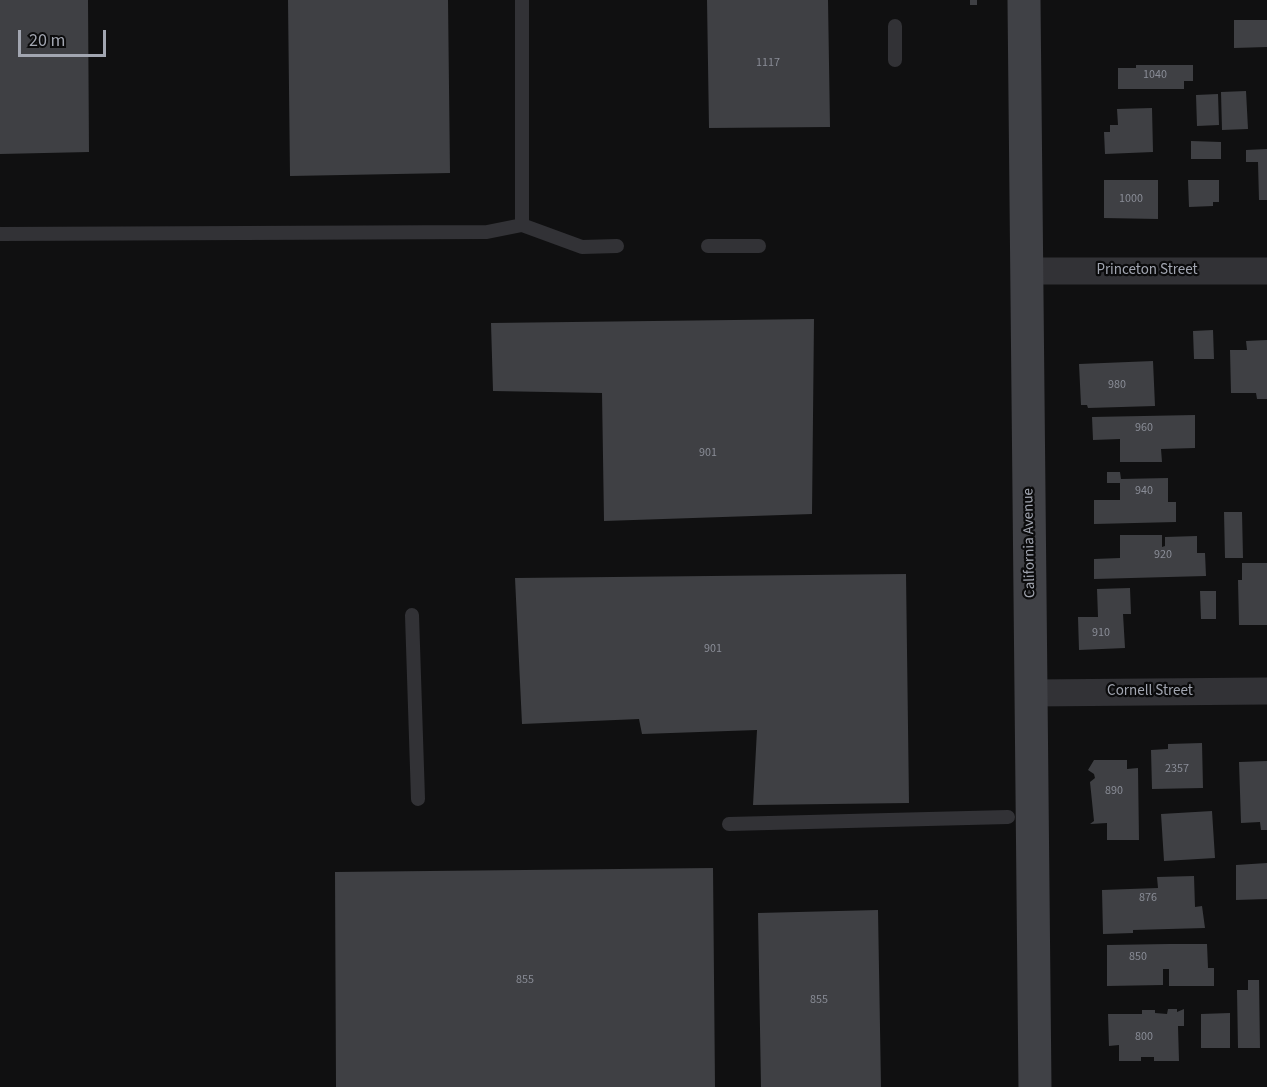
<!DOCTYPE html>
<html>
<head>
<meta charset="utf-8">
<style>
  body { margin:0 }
  #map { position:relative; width:1267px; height:1087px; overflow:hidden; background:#101011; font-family:"Source Sans 3",sans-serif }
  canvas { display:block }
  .scale { position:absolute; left:18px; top:30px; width:88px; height:27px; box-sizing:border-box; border:3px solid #a2a6b1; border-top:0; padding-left:8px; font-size:18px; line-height:21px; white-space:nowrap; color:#a2a6b1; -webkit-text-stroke:4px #0b0b0c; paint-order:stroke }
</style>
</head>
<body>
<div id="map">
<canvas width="1267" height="1087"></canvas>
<div class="scale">20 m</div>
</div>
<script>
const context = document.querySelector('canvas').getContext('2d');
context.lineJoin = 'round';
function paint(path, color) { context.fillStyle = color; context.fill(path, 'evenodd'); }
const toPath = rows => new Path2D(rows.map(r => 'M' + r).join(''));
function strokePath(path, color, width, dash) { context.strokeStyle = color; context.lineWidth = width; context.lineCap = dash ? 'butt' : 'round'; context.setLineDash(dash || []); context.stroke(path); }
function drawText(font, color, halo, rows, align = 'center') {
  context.font = font + ' "Source Sans 3",sans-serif'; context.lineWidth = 4.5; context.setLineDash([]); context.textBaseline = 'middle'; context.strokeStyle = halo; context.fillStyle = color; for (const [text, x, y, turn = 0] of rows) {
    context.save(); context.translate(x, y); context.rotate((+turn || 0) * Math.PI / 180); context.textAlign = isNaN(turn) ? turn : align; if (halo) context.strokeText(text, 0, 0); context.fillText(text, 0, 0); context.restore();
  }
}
paint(toPath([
  [0,0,88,0,89,152,0,154],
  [288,0,448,0,450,173,290,176],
  [707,0,828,0,830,127,709,128],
  [970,0,977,0,977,5,970,5],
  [1234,20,1267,20,1267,47,1234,48],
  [1136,65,1193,65,1193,81,1184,81,1184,89,1118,89,1118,68,1136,68],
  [1246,91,1248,129,1222,130,1221,92],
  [1218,94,1219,125,1197,126,1196,95],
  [1152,108,1153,152,1105,154,1104,132,1110,132,1110,125,1118,125,1117,109],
  [1191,141,1221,142,1221,159,1191,159],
  [1267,149,1267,200,1259,200,1258,162,1246,162,1246,150],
  [1104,180,1158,180,1158,219,1104,218],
  [1188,180,1219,180,1219,202,1213,202,1213,206,1189,207],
  [814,319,812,514,604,521,602,393,493,391,491,323],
  [1213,330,1214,359,1194,359,1193,331],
  [1267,340,1267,399,1257,399,1256,393,1231,393,1230,350,1247,350,1246,341],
  [1153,361,1155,406,1088,408,1087,405,1081,405,1079,364],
  [1195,415,1195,448,1161,449,1162,462,1120,462,1120,439,1093,440,1092,417],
  [1107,472,1120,472,1121,479,1168,478,1168,502,1176,502,1176,522,1094,524,1094,500,1120,500,1120,483,1107,483],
  [1224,512,1242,512,1243,558,1225,558],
  [1120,535,1162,535,1162,547,1165,546,1165,537,1197,536,1197,553,1205,553,1206,576,1094,579,1094,559,1120,558],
  [1242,563,1267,563,1267,625,1239,625,1238,580,1242,580],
  [906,574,909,803,753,805,757,730,642,734,639,719,522,724,515,578],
  [1130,588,1131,614,1123,614,1125,648,1079,650,1078,617,1098,617,1097,589],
  [1200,591,1216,591,1216,619,1201,619],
  [1202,743,1203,788,1152,789,1151,750,1168,749,1168,744],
  [1094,760,1127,760,1127,769,1138,768,1139,840,1107,840,1107,823,1090,824,1094,821,1090,782,1095,778,1094,774,1088,770],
  [1267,761,1267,830,1261,830,1260,822,1241,823,1239,762],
  [1212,811,1215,858,1164,861,1161,814],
  [1267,863,1267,899,1236,900,1236,865],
  [713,868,715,1087,336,1087,335,872],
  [1194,876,1195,907,1202,906,1205,928,1133,930,1133,933,1103,934,1102,890,1158,888,1157,877],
  [878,910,881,1087,761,1087,758,913],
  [1169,944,1207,944,1208,968,1214,968,1214,986,1169,986,1169,969,1163,969,1163,985,1107,986,1107,945],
  [1248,980,1259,980,1260,1048,1238,1048,1237,990,1248,990],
  [1168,1009,1177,1009,1177,1012,1184,1009,1184,1026,1178,1026,1179,1061,1154,1061,1154,1057,1141,1057,1141,1061,1119,1061,1119,1045,1109,1046,1108,1014,1142,1014,1142,1010,1155,1010,1155,1013,1167,1014],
  [1230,1013,1230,1048,1201,1048,1201,1014]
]), '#3f4044');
strokePath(toPath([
  [522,0,522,225],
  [895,26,895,60],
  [0,234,487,232,522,225,582,247,617,246],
  [708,246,759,246],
  [412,615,418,799],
  [729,824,1008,817]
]), '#323236', 14);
strokePath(toPath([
  [1027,271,1267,271],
  [1032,693,1267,691]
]), '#323236', 27);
strokePath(toPath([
  [1024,0,1035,1087]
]), '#404146', 33);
drawText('12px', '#898c96', null, [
  ["1117",768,63],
  ["1040",1155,75],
  ["1000",1131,199],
  ["980",1117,385],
  ["960",1144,428],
  ["901",708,453],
  ["940",1144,491],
  ["920",1163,555],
  ["910",1101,633],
  ["901",713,649],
  ["2357",1177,769],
  ["890",1114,791],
  ["876",1148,898],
  ["850",1138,957],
  ["855",525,980],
  ["855",819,1000],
  ["800",1144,1037]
]);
drawText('15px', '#a2a6b1', '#0b0b0c', [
  ["Princeton Street",1147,271],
  ["California Avenue",1030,543,-91],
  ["Cornell Street",1150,692]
]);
</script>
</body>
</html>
